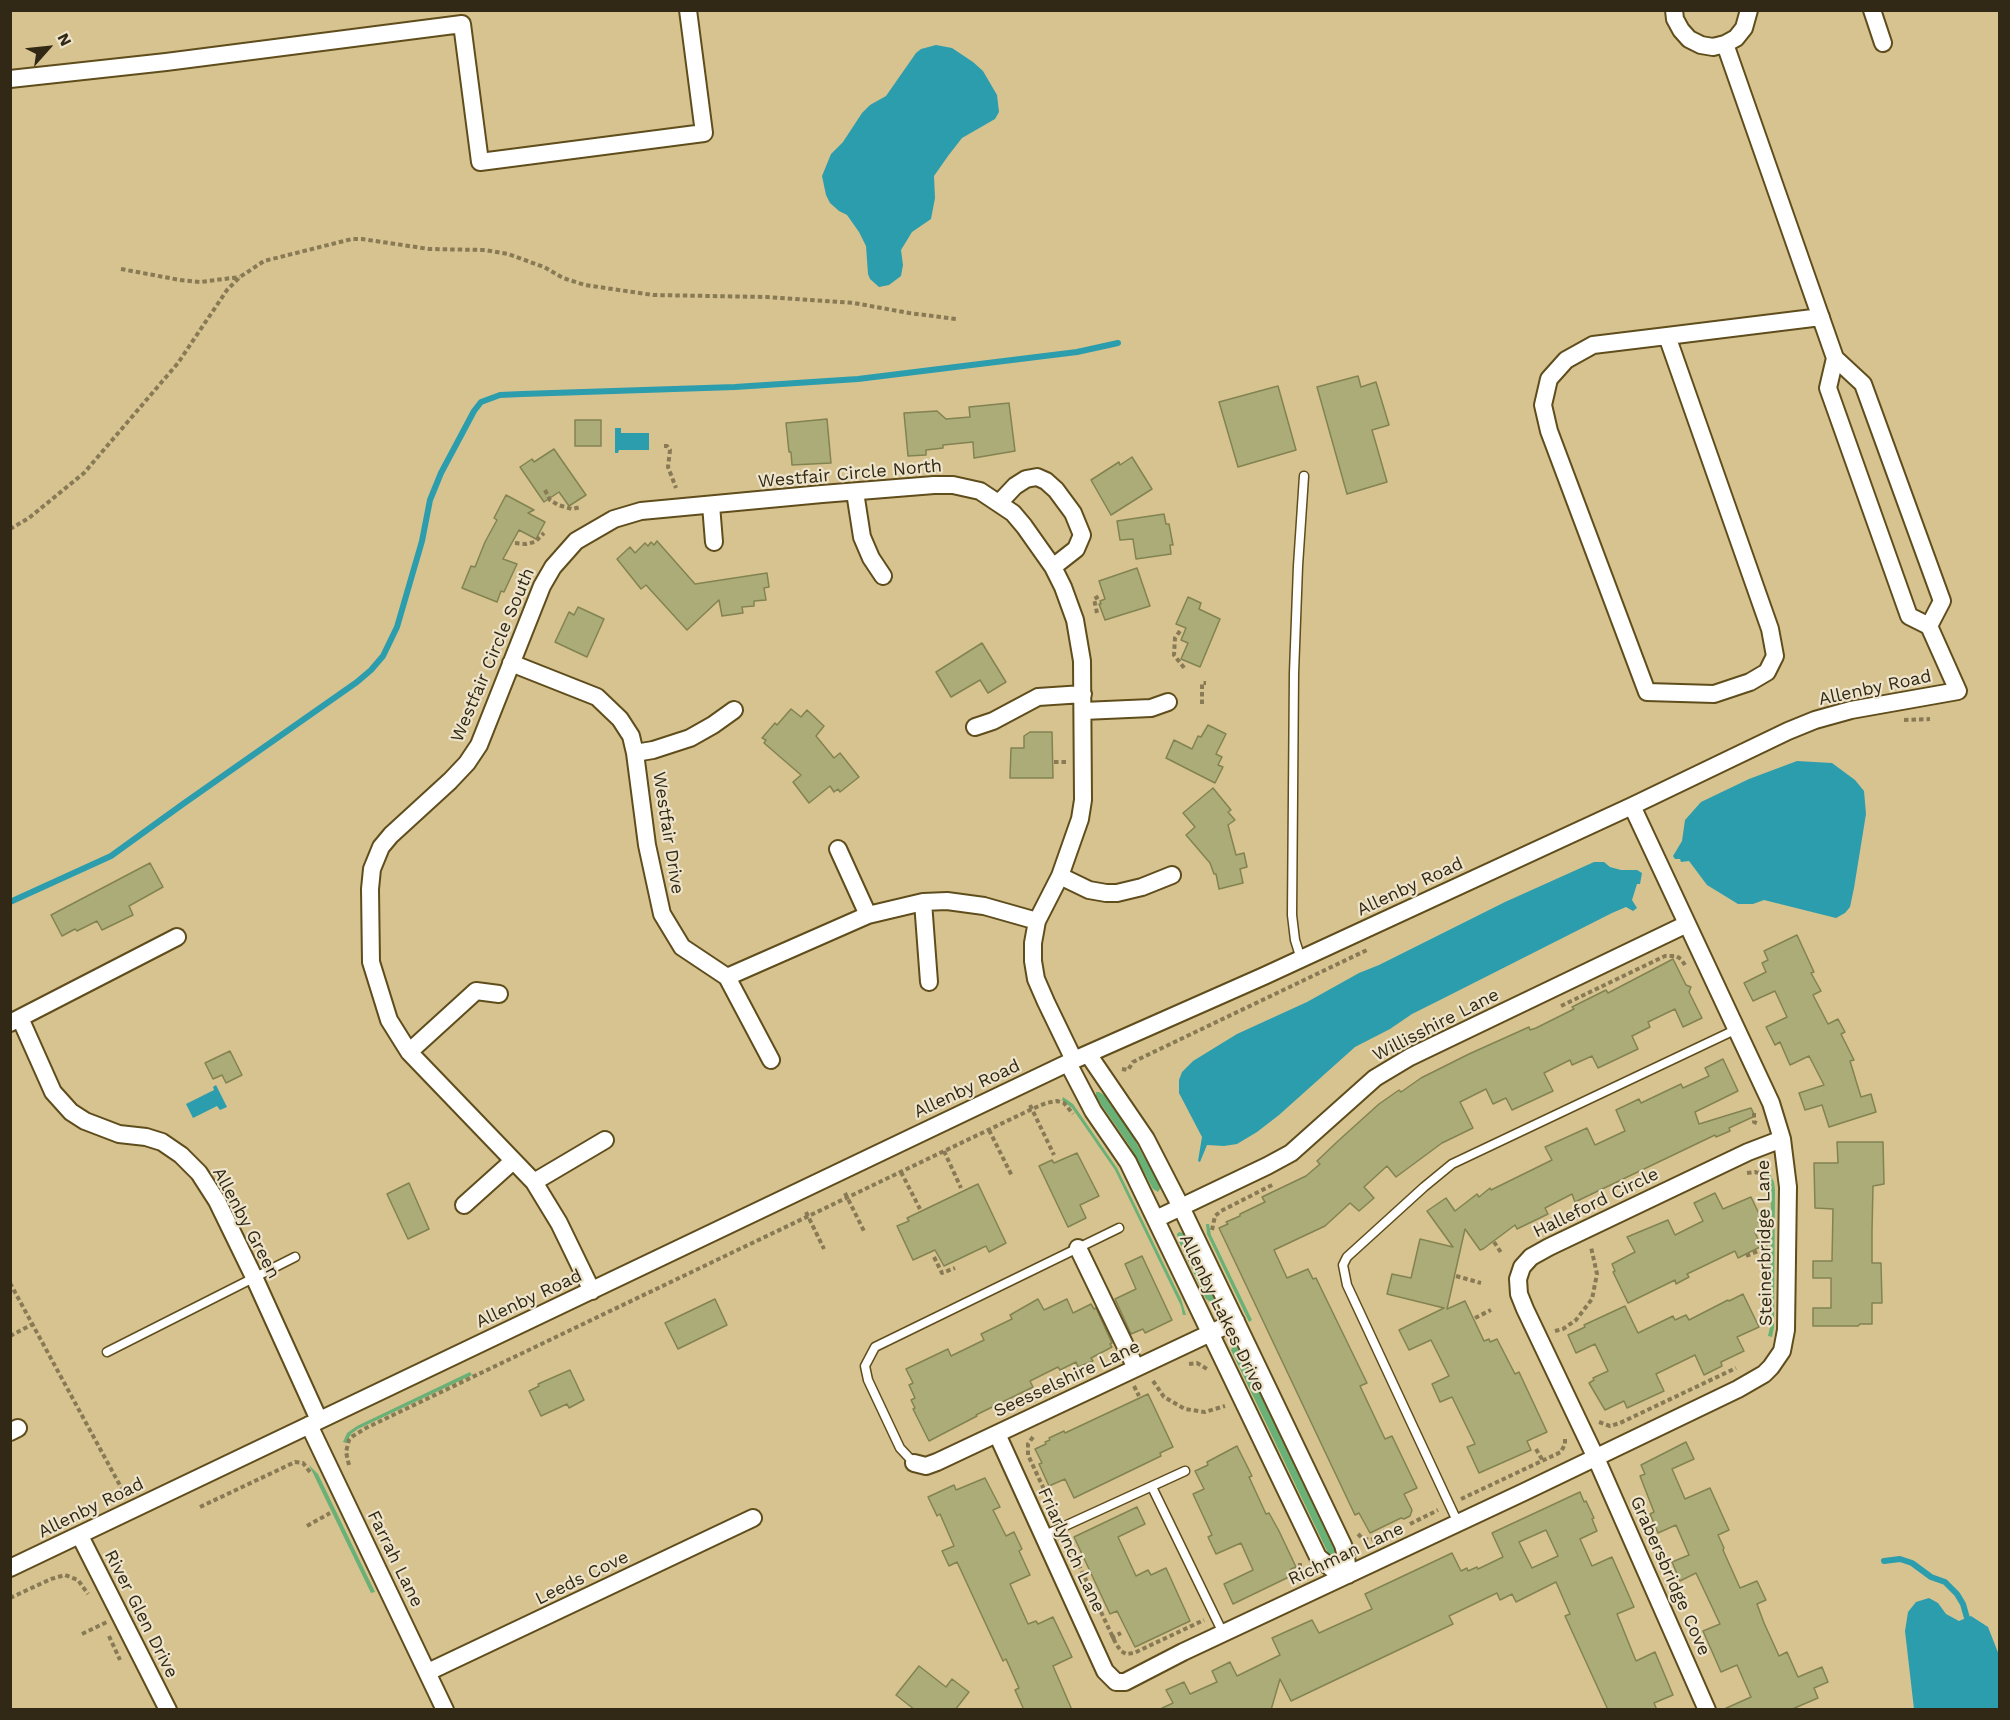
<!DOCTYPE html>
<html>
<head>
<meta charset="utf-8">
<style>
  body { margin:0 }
  #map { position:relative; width:2010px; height:1720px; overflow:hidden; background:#d7c390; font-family:"Work Sans",sans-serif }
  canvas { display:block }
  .frame { position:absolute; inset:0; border:12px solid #312915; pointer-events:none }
  .north { position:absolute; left:18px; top:18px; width:60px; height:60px; -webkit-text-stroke:4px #eee4cb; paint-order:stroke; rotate:63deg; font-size:16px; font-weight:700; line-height:24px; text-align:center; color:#312915 }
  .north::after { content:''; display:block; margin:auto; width:21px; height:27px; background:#312915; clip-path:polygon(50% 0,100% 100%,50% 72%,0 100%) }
</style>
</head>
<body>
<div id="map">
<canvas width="2010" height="1720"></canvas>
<div class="frame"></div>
<div class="north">N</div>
</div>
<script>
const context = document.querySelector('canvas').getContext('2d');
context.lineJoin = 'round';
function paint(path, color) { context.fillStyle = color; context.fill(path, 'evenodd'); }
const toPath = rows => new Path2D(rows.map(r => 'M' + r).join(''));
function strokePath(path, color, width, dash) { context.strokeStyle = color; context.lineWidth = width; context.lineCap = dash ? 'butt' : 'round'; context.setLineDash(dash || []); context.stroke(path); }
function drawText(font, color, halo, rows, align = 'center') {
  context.font = font + ' "Work Sans",sans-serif'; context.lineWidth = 4.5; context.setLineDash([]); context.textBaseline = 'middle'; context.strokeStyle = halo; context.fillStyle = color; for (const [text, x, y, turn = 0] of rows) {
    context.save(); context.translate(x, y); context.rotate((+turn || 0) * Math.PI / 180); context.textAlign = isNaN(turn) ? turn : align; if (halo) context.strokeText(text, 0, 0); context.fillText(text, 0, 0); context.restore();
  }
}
paint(toPath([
  [1096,1092,1099,1092,1104,1095,1133,1137,1161,1187,1158,1192,1153,1189,1129,1145,1096,1097],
  [1063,1097,1073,1104,1117,1168,1181,1299,1186,1315,1183,1315,1181,1306,1115,1170,1072,1108,1062,1100],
  [1770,1174,1774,1182,1775,1190,1774,1327,1772,1337,1768,1336,1770,1327,1771,1191,1770,1181,1767,1176],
  [1206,1224,1209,1224,1211,1235,1252,1320,1249,1322,1207,1234],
  [1179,1232,1183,1233,1214,1296,1214,1300,1211,1302,1206,1299,1178,1239,1177,1234],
  [1233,1346,1238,1348,1335,1551,1333,1556,1328,1553,1231,1350],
  [470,1372,472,1375,358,1429,351,1434,346,1443,343,1442,347,1433,357,1426],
  [309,1465,318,1474,375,1592,371,1593]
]), '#69b176');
paint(toPath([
  [936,45,952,48,973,62,983,71,997,95,999,112,995,119,962,138,948,156,934,176,935,198,931,219,912,232,901,250,903,265,901,276,889,285,879,287,870,279,868,274,866,246,859,232,847,215,839,211,830,203,826,195,822,176,831,154,843,142,862,113,870,105,886,96,916,53,921,49],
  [615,428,621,428,621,433,649,433,649,450,619,450,618,453,615,453],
  [1797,761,1832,763,1855,780,1864,791,1866,814,1854,888,1850,907,1845,913,1836,918,1764,900,1753,904,1738,904,1707,885,1689,861,1681,862,1680,859,1675,859,1673,856,1682,841,1685,820,1701,802,1749,779],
  [1594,862,1604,862,1610,867,1621,870,1637,870,1642,873,1640,884,1637,884,1632,900,1637,908,1633,911,1626,907,1612,913,1442,999,1412,1014,1390,1029,1355,1047,1279,1115,1257,1132,1237,1144,1224,1146,1207,1145,1200,1162,1198,1161,1202,1137,1179,1093,1179,1080,1182,1072,1193,1061,1237,1034,1307,1002,1359,973,1379,965,1505,902],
  [216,1085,227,1107,220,1110,217,1106,193,1118,186,1104,214,1090,213,1087],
  [1929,1598,1938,1603,1946,1614,1959,1621,1971,1616,1988,1627,1999,1655,1999,1709,1914,1709,1905,1631,1908,1612,1916,1602]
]), '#2c9dac');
strokePath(toPath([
  [10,902,111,856,183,804,357,682,371,670,383,656,397,627,422,541,430,500,441,473,474,411,481,402,500,395,522,394,735,387,858,379,1077,352,1118,343],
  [1884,1561,1900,1559,1912,1563,1931,1577,1945,1582,1957,1594,1963,1604,1967,1618]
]), '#2c9dac', 6);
const building = toPath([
  [1358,376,1361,387,1376,382,1389,425,1372,430,1387,482,1347,494,1317,387,1358,376],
  [1278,386,1296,450,1238,467,1219,402,1278,386],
  [1009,403,1015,451,974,458,973,442,943,445,943,448,926,450,926,455,908,456,904,413,937,411,946,419,970,417,969,407,1009,403],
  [827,419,831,463,792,465,791,452,789,452,786,423,827,419],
  [575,420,601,420,601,446,575,446,575,420],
  [554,449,586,495,569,506,559,492,544,502,520,467,532,459,534,462,554,449],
  [1132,457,1152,489,1111,515,1091,480,1119,462,1120,465,1132,457],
  [506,495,534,510,528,513,545,522,536,539,519,530,503,559,517,564,504,592,501,591,497,602,462,588,471,566,475,567,485,542,497,520,494,518,506,495],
  [1164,514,1166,524,1169,524,1173,545,1170,545,1171,554,1136,559,1133,539,1120,540,1117,521,1164,514],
  [657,541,695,584,767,573,769,587,764,588,766,600,754,601,754,606,742,607,743,613,722,616,719,600,687,630,646,585,641,589,617,559,630,547,635,553,645,543,648,546,651,542,654,545,657,541],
  [1137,568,1150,606,1105,620,1099,604,1101,604,1100,601,1105,599,1099,581,1137,568],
  [1188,597,1201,603,1199,609,1220,619,1200,667,1181,659,1188,643,1181,640,1186,628,1176,624,1188,597],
  [578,607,604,619,587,657,555,642,569,612,574,615,578,607],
  [982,643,1006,682,988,693,980,680,951,697,936,672,982,643],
  [791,709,801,717,807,710,824,726,816,736,834,758,840,753,859,777,840,792,838,789,834,792,830,786,809,803,793,782,801,775,764,743,766,740,762,738,775,723,777,725,791,709],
  [1208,725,1226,734,1216,754,1222,757,1218,765,1223,767,1215,783,1166,758,1174,740,1192,749,1198,736,1201,737,1208,725],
  [1030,732,1052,732,1053,778,1010,778,1011,748,1024,748,1024,736,1030,732],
  [1213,788,1231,810,1228,812,1235,820,1228,825,1236,855,1244,853,1247,867,1240,869,1243,883,1219,889,1216,874,1214,874,1210,863,1186,835,1195,827,1183,813,1213,788],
  [150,863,163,887,129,906,133,915,102,930,97,921,77,931,75,929,62,936,51,915,150,863],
  [1797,935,1814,972,1811,973,1821,991,1813,995,1828,1024,1838,1019,1845,1032,1841,1034,1854,1060,1850,1061,1861,1097,1871,1094,1876,1112,1829,1127,1822,1105,1805,1110,1799,1093,1824,1085,1809,1056,1790,1065,1780,1042,1775,1045,1766,1027,1787,1017,1775,991,1753,1001,1744,983,1766,972,1762,963,1768,960,1764,951,1797,935],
  [1673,959,1686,985,1691,987,1689,992,1702,1018,1683,1027,1675,1009,1648,1022,1650,1027,1632,1036,1638,1049,1598,1068,1592,1056,1572,1065,1570,1060,1544,1073,1553,1091,1512,1110,1506,1098,1493,1104,1486,1089,1460,1102,1473,1128,1442,1143,1396,1177,1387,1166,1364,1187,1374,1198,1359,1211,1350,1203,1325,1226,1274,1250,1287,1278,1308,1269,1313,1279,1316,1278,1367,1383,1360,1386,1385,1439,1392,1436,1417,1488,1404,1494,1412,1510,1410,1516,1404,1519,1401,1518,1370,1533,1359,1513,1355,1515,1219,1228,1228,1224,1226,1222,1240,1216,1240,1214,1265,1202,1262,1197,1306,1176,1320,1164,1317,1161,1338,1141,1379,1104,1399,1090,1401,1092,1421,1078,1469,1054,1529,1027,1530,1030,1536,1028,1574,1009,1572,1007,1606,990,1608,993,1673,959],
  [230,1051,242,1075,226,1083,222,1075,213,1079,205,1063,230,1051],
  [1723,1059,1738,1091,1695,1112,1699,1124,1751,1108,1755,1116,1729,1128,1730,1131,1716,1137,1715,1135,1575,1202,1572,1194,1545,1208,1548,1214,1517,1229,1515,1225,1483,1249,1480,1250,1465,1229,1447,1309,1465,1301,1484,1341,1489,1339,1490,1342,1497,1339,1515,1374,1519,1372,1547,1432,1527,1441,1531,1450,1479,1473,1467,1447,1475,1444,1452,1397,1440,1402,1432,1384,1449,1376,1431,1340,1409,1350,1399,1330,1444,1308,1387,1294,1392,1274,1411,1278,1420,1239,1453,1247,1427,1211,1446,1198,1455,1211,1477,1194,1479,1197,1490,1188,1491,1190,1552,1160,1545,1147,1587,1128,1595,1145,1625,1131,1616,1110,1639,1099,1641,1103,1681,1084,1683,1088,1709,1076,1705,1068,1723,1059],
  [1837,1142,1883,1142,1884,1184,1873,1186,1872,1231,1872,1263,1881,1263,1882,1303,1872,1303,1872,1324,1860,1324,1858,1326,1813,1326,1813,1308,1831,1308,1831,1278,1813,1278,1813,1261,1832,1261,1833,1209,1815,1208,1814,1163,1838,1163,1837,1142],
  [1077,1153,1099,1196,1080,1205,1086,1218,1068,1227,1039,1166,1052,1160,1054,1163,1077,1153],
  [409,1183,429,1229,408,1239,387,1194,409,1183],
  [978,1184,1006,1243,989,1252,986,1246,944,1266,935,1250,913,1260,897,1226,909,1221,907,1218,978,1184],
  [1715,1193,1723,1209,1751,1197,1762,1220,1758,1222,1762,1229,1755,1233,1762,1246,1738,1258,1735,1251,1687,1274,1689,1277,1676,1284,1675,1280,1628,1303,1613,1272,1615,1271,1612,1264,1635,1252,1627,1237,1668,1220,1675,1235,1703,1221,1694,1203,1715,1193],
  [1142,1256,1172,1320,1145,1333,1143,1329,1131,1334,1115,1299,1136,1289,1125,1264,1142,1256],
  [1743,1294,1759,1327,1737,1337,1744,1351,1721,1362,1722,1366,1704,1375,1695,1355,1656,1374,1664,1391,1627,1408,1624,1401,1605,1410,1589,1383,1594,1380,1593,1378,1608,1371,1595,1344,1576,1353,1568,1335,1585,1327,1584,1325,1625,1306,1638,1333,1673,1316,1675,1320,1686,1315,1689,1320,1728,1300,1729,1301,1743,1294],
  [715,1299,727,1325,678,1349,665,1323,715,1299],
  [1038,1299,1044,1310,1067,1299,1073,1313,1091,1304,1094,1309,1096,1308,1112,1343,1110,1344,1112,1347,1091,1358,1093,1361,1078,1367,1076,1362,1060,1370,1058,1367,1030,1381,1033,1387,976,1415,977,1416,929,1441,913,1409,915,1408,911,1400,915,1398,909,1385,913,1383,906,1369,948,1349,951,1356,984,1340,981,1334,1012,1319,1010,1315,1038,1299],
  [570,1370,584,1400,569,1408,567,1404,541,1416,529,1391,539,1386,538,1384,570,1370],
  [1148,1394,1173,1447,1160,1453,1161,1456,1074,1498,1065,1479,1049,1486,1039,1464,1042,1463,1035,1449,1046,1444,1045,1442,1050,1440,1049,1438,1064,1431,1065,1433,1148,1394],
  [1686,1442,1694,1459,1672,1469,1685,1499,1710,1488,1729,1530,1718,1535,1724,1548,1723,1550,1740,1588,1757,1581,1766,1600,1757,1604,1764,1623,1779,1656,1787,1652,1798,1677,1822,1667,1828,1682,1814,1688,1818,1698,1790,1710,1722,1710,1751,1697,1737,1665,1721,1672,1703,1631,1720,1624,1696,1573,1680,1581,1672,1562,1689,1555,1676,1525,1658,1533,1650,1514,1654,1512,1640,1476,1645,1474,1641,1465,1686,1442],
  [1237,1446,1252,1476,1249,1477,1266,1514,1269,1513,1279,1531,1296,1567,1291,1569,1293,1575,1233,1604,1224,1584,1253,1570,1241,1543,1216,1554,1208,1537,1212,1535,1193,1494,1204,1489,1195,1471,1208,1465,1207,1462,1237,1446],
  [985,1478,1000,1507,993,1510,1006,1536,1014,1532,1022,1549,1019,1551,1030,1575,1010,1584,1028,1624,1036,1621,1038,1624,1053,1617,1072,1657,1053,1666,1072,1710,1024,1710,1015,1690,1019,1688,1006,1659,1003,1661,957,1562,949,1566,942,1551,954,1546,940,1514,937,1516,928,1497,954,1485,956,1490,985,1478],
  [1580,1492,1584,1502,1586,1501,1594,1518,1592,1519,1597,1531,1580,1539,1592,1566,1612,1557,1634,1607,1617,1614,1636,1661,1655,1652,1673,1695,1654,1703,1657,1710,1608,1710,1565,1616,1570,1614,1556,1582,1516,1602,1512,1594,1500,1600,1497,1593,1449,1616,1453,1624,1291,1701,1280,1679,1271,1710,1158,1710,1173,1703,1166,1690,1184,1682,1190,1694,1217,1682,1212,1671,1230,1662,1237,1676,1280,1655,1272,1638,1312,1620,1319,1633,1372,1609,1365,1594,1452,1553,1461,1571,1467,1568,1468,1571,1477,1567,1478,1569,1503,1557,1492,1533,1580,1492],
  [1546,1530,1558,1556,1532,1568,1519,1542,1546,1530],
  [1137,1507,1145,1524,1118,1537,1136,1576,1148,1570,1151,1575,1166,1568,1190,1621,1135,1647,1117,1611,1110,1614,1074,1537,1137,1507],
  [919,1666,946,1687,952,1679,969,1692,955,1710,915,1710,896,1695,919,1666]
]);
paint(building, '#abac78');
strokePath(building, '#828351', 1.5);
const service = toPath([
  [1301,959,1295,940,1292,915,1294,673,1298,566,1304,476],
  [107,1352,295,1257],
  [914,1463,900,1448,868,1380,865,1366,875,1347,1119,1228],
  [1152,1487,1223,1633],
  [1458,1523,1347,1285,1343,1265,1347,1257,1424,1187,1452,1164,1737,1029],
  [1043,1536,1185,1471]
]);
const minor = toPath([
  [1674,10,1675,19,1681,30,1689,39,1701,45,1713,47,1725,44,1736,38,1744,28,1749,10],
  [1872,10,1883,43],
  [1725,44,1835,358,1863,384,1942,601,1929,626,1909,616,1828,388,1835,358],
  [10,79,166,62,462,24,480,162,704,133,688,10],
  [1667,336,1770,629,1775,656,1767,672,1750,682,1714,694,1647,692,1549,431,1543,405,1549,379,1566,360,1593,345,1667,336,1821,317],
  [855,492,862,537,871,558,883,576],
  [999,503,1015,486,1026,479,1037,477,1046,481,1056,490,1073,513,1082,535,1076,549,1053,567],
  [711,505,714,542],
  [511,663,597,697,620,719,631,736,635,753,647,845,662,914,682,947,727,977,868,915,923,902,947,901,984,906,1037,921],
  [1083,711,1151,708,1168,702],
  [975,727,993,721,1038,697,1083,694],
  [635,753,653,750,690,738,713,725,734,710],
  [838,849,868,915],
  [1060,876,1089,890,1106,893,1117,893,1142,887,1172,875],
  [923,902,929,982],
  [727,977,771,1060],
  [20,1018,53,1092,71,1112,85,1121,119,1134,146,1137,162,1142,181,1155,199,1173,217,1201,254,1277,319,1420],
  [10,1023,177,937],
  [409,1052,476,991,499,994],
  [1088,1054,1146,1139,1181,1207,1343,1545,1346,1556,1348,1575],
  [1068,1063,1093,1111,1128,1162,1318,1557,1342,1577],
  [534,1182,605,1140],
  [464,1205,513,1161],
  [1156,1219,1267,1166,1291,1153,1375,1078,1410,1057,1687,924],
  [1078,1248,1136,1368],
  [592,1291,559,1223,534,1182,409,1052,389,1020,371,962,370,889,372,869,381,847,391,835,450,781,467,763,479,745,542,586,553,567,576,541,614,519,641,511,822,494,934,485,953,485,980,491,1013,513,1024,526,1053,567,1063,587,1075,620,1082,661,1083,800,1080,819,1060,876,1037,921,1033,943,1033,961,1036,979,1046,1002,1074,1060],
  [309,1425,445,1710],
  [10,1432,18,1428],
  [997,1434,1105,1671,1116,1682,1125,1682,1183,1652,1524,1492,1738,1389,1764,1374,1771,1367,1782,1351,1786,1330,1788,1187,1782,1139,1771,1103,1632,806],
  [914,1463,926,1466,937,1462,1236,1321],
  [80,1536,168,1710],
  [10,1568,1074,1060,1264,976,1632,806,1788,731,1815,720,1851,710,1958,691,1929,626],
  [428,1672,753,1518],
  [1707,1710,1596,1458,1525,1309,1519,1294,1518,1279,1522,1267,1531,1257,1549,1247,1748,1152,1782,1139]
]);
strokePath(service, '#5f4d1c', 11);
strokePath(minor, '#5f4d1c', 20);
strokePath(toPath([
  [121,269,180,280,200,282,240,277],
  [664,446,667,446,670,450,668,467,676,488],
  [545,490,550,500,558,505,572,509,581,507],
  [10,529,29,518,84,473,178,363,227,290,240,277,264,261,352,239,362,239,429,249,485,250,508,254,544,267,563,278,585,285,653,295,767,297,854,303,909,313,956,319],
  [515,543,526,544,535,542,544,533],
  [1097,613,1094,599,1101,595],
  [1180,631,1175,638,1174,655,1185,669],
  [1202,704,1202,683,1206,683],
  [1904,720,1930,719],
  [1054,762,1068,762],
  [1561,1006,1665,956,1676,956,1681,959,1685,965],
  [1122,1069,1128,1070,1133,1062,1139,1059,1367,950],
  [1030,1105,1054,1155],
  [1754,1113,1754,1122,1759,1124],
  [989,1130,1012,1176],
  [944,1151,961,1188],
  [901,1172,920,1209],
  [1747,1173,1755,1172,1762,1174,1767,1181,1769,1189],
  [845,1193,864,1231],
  [806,1212,824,1249],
  [1212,1230,1215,1216,1221,1211,1274,1184],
  [1494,1242,1502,1254],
  [1746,1256,1768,1247],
  [934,1257,942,1273,955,1268],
  [1456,1276,1481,1283],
  [10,1283,123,1491],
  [1475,1318,1491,1310],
  [1555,1331,1563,1329,1576,1320,1592,1299,1597,1274,1591,1247],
  [10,1336,33,1324],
  [1189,1364,1197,1363,1207,1369],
  [1153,1381,1164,1397,1185,1409,1205,1412,1225,1406],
  [1134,1386,1139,1396],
  [1599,1422,1610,1426,1620,1423,1736,1368],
  [1033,1437,1028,1444,1028,1455,1057,1517],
  [1536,1449,1543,1461],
  [349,1465,346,1452,349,1440,353,1436,366,1428,1032,1109,1046,1103,1057,1101,1064,1103,1073,1114],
  [1461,1499,1561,1452,1565,1444,1565,1436],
  [200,1507,295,1462,303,1463,310,1472],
  [1410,1524,1438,1510],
  [307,1526,330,1513],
  [1358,1534,1362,1538,1370,1540,1387,1535],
  [1066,1537,1116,1644,1121,1651,1126,1654,1134,1653,1204,1620],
  [1292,1580,1300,1569,1300,1560],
  [10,1598,51,1579,65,1575,78,1580,88,1594],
  [82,1634,107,1622],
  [109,1636,120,1660],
  [1111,1638,1121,1633],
  [915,1709,915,1710]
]), '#897a56', 4, [4.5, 3]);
strokePath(service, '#fff', 8);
strokePath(minor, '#fff', 16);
drawText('18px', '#312915', '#eee4cb', [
  ["Westfair Circle North",850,474,-5],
  ["Westfair Circle South",493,655,-67],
  ["Allenby Road",1875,688,-12],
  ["Westfair Drive",668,833,81],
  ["Allenby Road",1410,887,-25],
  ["Willisshire Lane",1436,1025,-27],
  ["Allenby Road",967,1089,-25],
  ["Halleford Circle",1596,1203,-26],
  ["Allenby Green",246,1223,62],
  ["Steinerbridge Lane",1765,1243,-91],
  ["Allenby Road",529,1299,-25],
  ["Allenby Lakes Drive",1222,1313,64],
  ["Seesselshire Lane",1067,1379,-25],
  ["Allenby Road",91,1508,-26],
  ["Friarlynch Lane",1071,1550,65],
  ["Richman Lane",1346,1554,-25],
  ["Farrah Lane",395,1559,64],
  ["Grabersbridge Cove",1670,1576,66],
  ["Leeds Cove",582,1578,-26],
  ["River Glen Drive",141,1614,63]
]);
</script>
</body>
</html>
